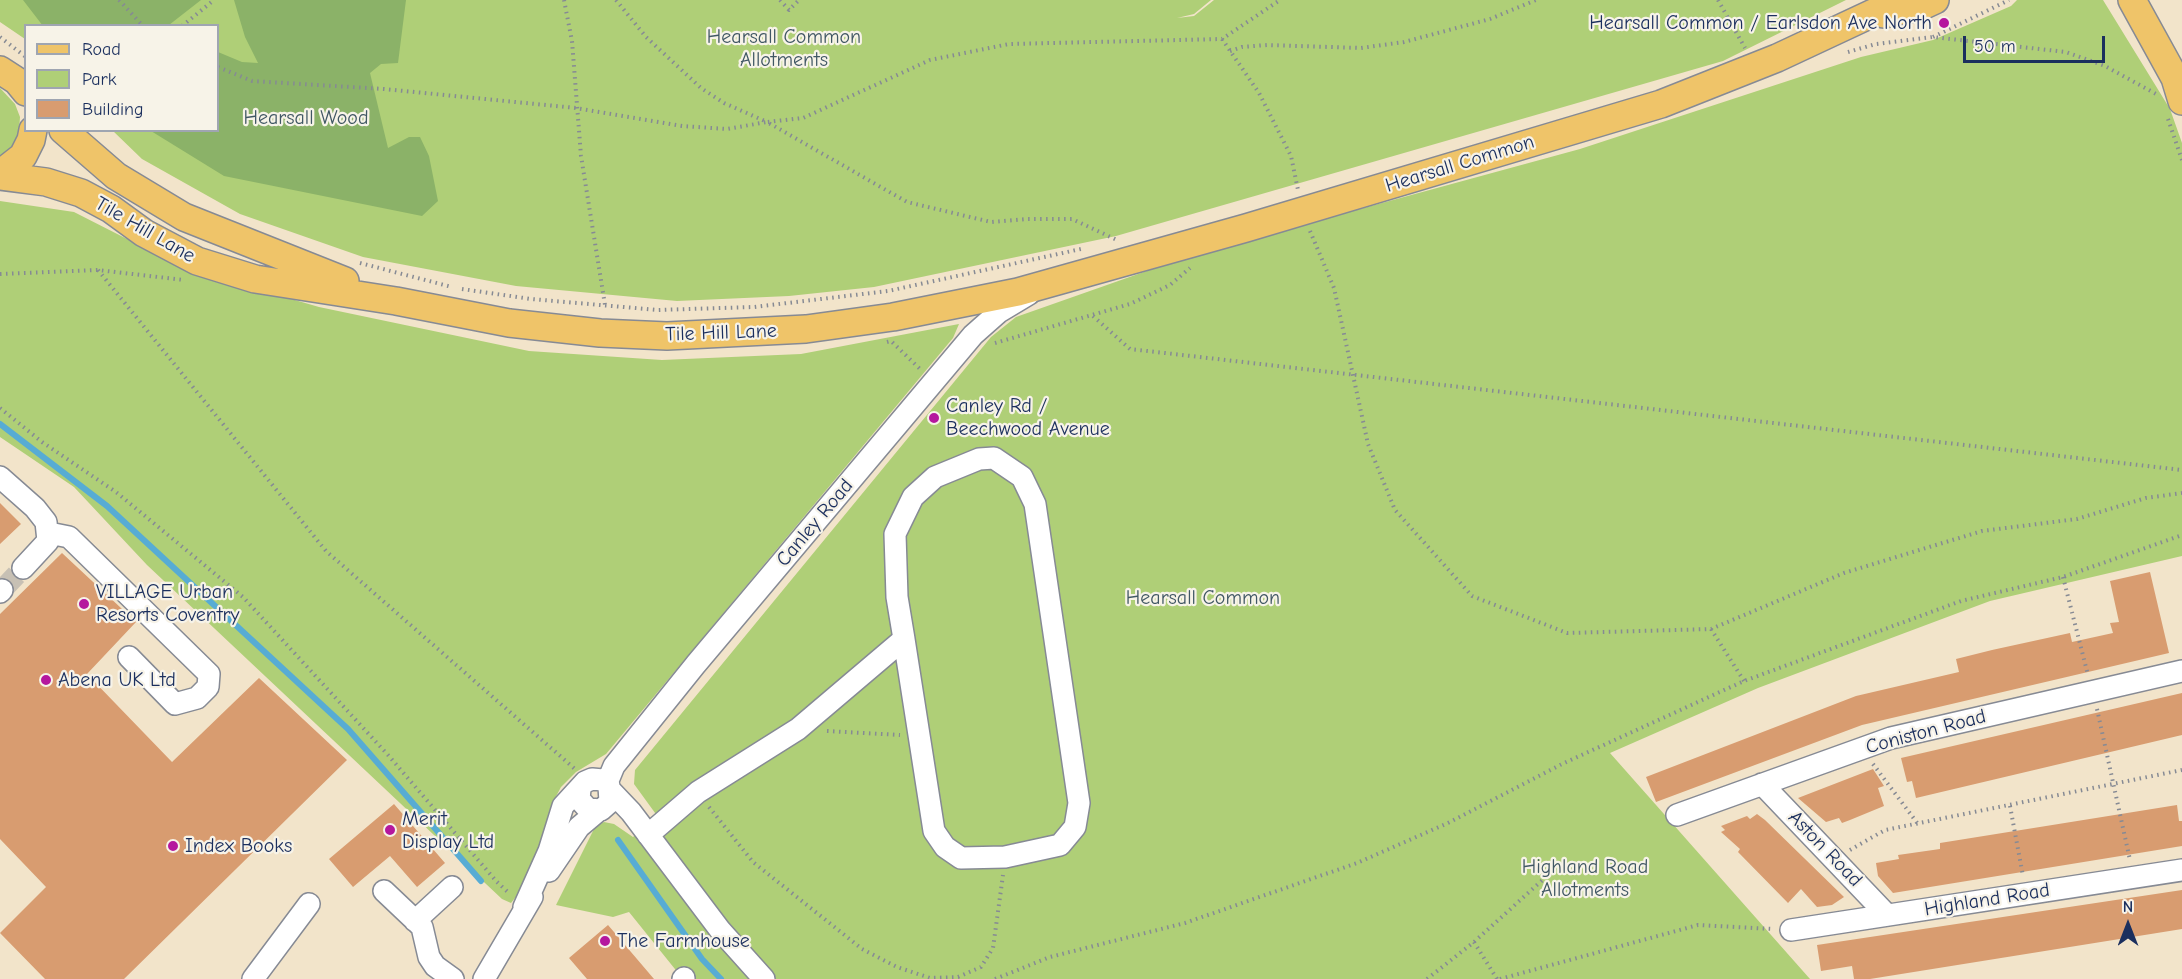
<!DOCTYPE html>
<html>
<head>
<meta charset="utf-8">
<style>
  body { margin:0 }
  #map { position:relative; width:2182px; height:979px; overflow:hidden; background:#f2e4ca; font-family:"Comic Neue",sans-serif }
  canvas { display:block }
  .legend { position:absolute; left:24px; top:24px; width:195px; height:108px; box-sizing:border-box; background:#f7f3e8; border:2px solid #9fa5b1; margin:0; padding:8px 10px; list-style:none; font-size:18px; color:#1b2f5e }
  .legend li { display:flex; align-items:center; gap:12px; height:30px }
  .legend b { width:30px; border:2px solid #9fa5b1 }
  .north { position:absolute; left:2098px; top:895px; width:60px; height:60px; -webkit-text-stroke:4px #f7f3e8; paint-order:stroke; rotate:0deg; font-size:16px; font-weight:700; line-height:24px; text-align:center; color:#1b2f5e }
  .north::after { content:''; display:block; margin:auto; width:21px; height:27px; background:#1b2f5e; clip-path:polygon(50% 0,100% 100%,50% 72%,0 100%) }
  .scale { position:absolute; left:1963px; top:36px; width:142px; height:27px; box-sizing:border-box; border:3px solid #1b2f5e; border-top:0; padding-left:8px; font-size:18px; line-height:21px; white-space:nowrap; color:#1b2f5e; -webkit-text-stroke:4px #f7f3e8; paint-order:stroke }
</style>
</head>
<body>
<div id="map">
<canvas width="2182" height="979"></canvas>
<ul class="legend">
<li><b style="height:8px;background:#efc469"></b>Road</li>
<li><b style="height:16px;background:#afcf77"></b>Park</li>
<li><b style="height:16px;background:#d89c70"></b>Building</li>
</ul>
<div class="north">N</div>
<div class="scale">50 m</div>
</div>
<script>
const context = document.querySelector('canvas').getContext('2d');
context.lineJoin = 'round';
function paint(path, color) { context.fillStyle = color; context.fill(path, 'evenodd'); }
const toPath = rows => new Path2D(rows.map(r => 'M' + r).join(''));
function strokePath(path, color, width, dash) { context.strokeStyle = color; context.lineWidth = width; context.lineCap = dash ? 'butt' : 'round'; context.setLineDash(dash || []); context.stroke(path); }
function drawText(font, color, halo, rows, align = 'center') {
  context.font = font + ' "Comic Neue",sans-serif'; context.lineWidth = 4.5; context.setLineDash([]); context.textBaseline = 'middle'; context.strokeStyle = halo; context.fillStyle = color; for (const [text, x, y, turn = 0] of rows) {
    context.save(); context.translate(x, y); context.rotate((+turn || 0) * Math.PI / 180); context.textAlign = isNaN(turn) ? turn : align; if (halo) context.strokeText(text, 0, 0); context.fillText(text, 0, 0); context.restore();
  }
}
paint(toPath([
  [0,0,1211,0,1194,14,1177,18,1194,16,1214,0,1846,0,1723,61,1116,236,874,287,789,296,677,301,516,286,363,257,240,214,142,159,113,131,218,130,218,26,26,26,25,39,0,22],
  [2017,0,2103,0,2170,109,2182,143,2182,556,1990,601,1758,688,1610,753,1810,979,683,979,629,912,613,917,556,905,595,827,604,822,614,824,633,837,658,817,634,784,635,770,991,337,1016,317,1195,254,1580,149,1861,57,1933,40,2011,6],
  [0,88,15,104,20,117,19,131,14,144,0,159],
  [0,201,74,212,184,268,319,307,529,351,662,360,801,354,959,324,953,338,606,754,576,772,561,787,551,806,543,843,523,888,511,903,502,899,147,565,74,487,0,437]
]), '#afcf77');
paint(toPath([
  [23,0,201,0,169,25,43,26],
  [234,0,406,0,398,63,381,64,370,73,388,148,409,137,420,137,429,156,438,201,422,216,224,176,151,131,218,130,218,52,242,62,258,63,245,37]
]), '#8bb268');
strokePath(toPath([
  [0,424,107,506,348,729,481,881],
  [618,840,702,959,721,979]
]), '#57acd4', 6);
paint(toPath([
  [0,503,21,524,0,544],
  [62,553,136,622,87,674,172,762,259,678,347,760,124,979,45,979,0,933,46,887,0,839,0,614],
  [2150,572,2169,653,1862,725,1656,802,1646,777,1856,696,1959,672,1956,659,1992,650,2070,633,2072,642,2113,633,2110,623,2119,622,2110,581],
  [2182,693,2182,735,1916,798,1912,781,1907,782,1901,758],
  [1873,769,1884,786,1878,788,1884,806,1850,820,1842,823,1839,818,1826,822,1798,798],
  [394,804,445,863,417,887,390,856,353,887,329,859],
  [2177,805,2179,821,2182,821,2182,846,1893,893,1878,876,1876,863,1899,859,1898,855,1940,849,1940,843],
  [1757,814,1765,820,1844,897,1832,905,1817,907,1801,889,1788,903,1738,852,1740,849,1721,832,1725,830,1721,826,1747,816,1750,819],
  [2182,890,2182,929,1870,979,1854,979,1852,966,1821,971,1817,945],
  [608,925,654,979,587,979,569,958]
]), '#d89c70');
strokePath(toPath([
  [2,590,23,568]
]), '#c7c0b4', 21, [21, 10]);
const minor = toPath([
  [0,477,35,508,46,522,48,541,23,568],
  [49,533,69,537,209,674,208,687,197,698,175,704,129,657],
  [0,592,2,590],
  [607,783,614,766,696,664,973,335,999,312,1029,294],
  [1762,784,1887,915],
  [611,791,631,812,720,930,764,979],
  [1677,815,1891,738,2182,671],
  [648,835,698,792,798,729,904,639,897,597,895,534,913,497,935,477,979,459,994,458,1022,477,1035,504,1079,803,1075,827,1060,845,1005,857,961,858,945,847,934,831,904,639],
  [549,871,579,827,598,811],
  [384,891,422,927,429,957,435,966,453,979],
  [524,907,549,851,563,806,585,782,592,779,603,780,609,786,610,802,601,810,588,809,579,799,580,789],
  [415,921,452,887],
  [1791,930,2182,870],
  [253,979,309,904],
  [484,979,532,897],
  [683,979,684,978]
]);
const major = toPath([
  [2132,0,2175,78,2182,101],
  [1884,14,1920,7,1935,0],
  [0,70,17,81,26,92],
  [63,130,116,176,184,217,345,281],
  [0,174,23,156,31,140,33,130],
  [0,176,46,182,81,193,111,209,144,233,197,261,255,279,396,301,509,323,600,333,667,336,806,329,893,317,1018,292,1246,228,1661,104,1777,58,1901,0]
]);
strokePath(minor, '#868a94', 24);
strokePath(major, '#868a94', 30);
strokePath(toPath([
  [119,0,143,26],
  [564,0,572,41,581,156,605,305],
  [616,0,646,37,701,88,724,103,767,122,803,118,930,60,1009,44,1222,39,1280,0],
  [780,0,789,10,799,0],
  [1718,0,1745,48],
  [182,26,214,0],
  [0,37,26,57],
  [1933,37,2009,0],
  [1222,39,1259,93,1291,156,1298,190],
  [1230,51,1242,47,1267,45,1361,48,1404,42,1490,19,1536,0],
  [1848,52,1876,44,1933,37,2066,52,2105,66,2158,95],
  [218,67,252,81,384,89,576,108,682,126,727,129,767,122,907,202,991,222,1027,219,1072,219,1117,240],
  [2168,119,2182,160],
  [1310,231,1334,288,1368,444,1395,510,1472,596,1567,633,1711,629,1844,573,1982,531,2077,519,2146,498,2182,493],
  [360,263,452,287],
  [98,270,326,551,575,769],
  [0,274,98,270,184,280],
  [462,289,531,299,658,310,754,307,888,291,1081,249],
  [1093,316,1130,349,2182,470],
  [887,342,891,341,920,369],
  [995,343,1130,304,1170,285,1190,268],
  [0,408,42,442,116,492,243,597,388,755,497,882,510,894],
  [2063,577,2088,675],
  [1711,629,1744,681],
  [2097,709,2130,860],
  [827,731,900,735],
  [1873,764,1918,824],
  [2010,806,2023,876],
  [709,807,753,862,862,949,897,967,930,978,958,977,981,967,993,948,1003,875],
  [1850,850,1885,830,2182,770],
  [1474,942,1497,979],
  [995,979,1050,957,1185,923,1357,863,1448,823,1562,764,1744,681,1961,601,2063,577,2182,535],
  [1427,979,1474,942,1559,865],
  [1500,979,1698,925,1773,929]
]), '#868a94', 4, [1.5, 4.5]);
strokePath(minor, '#fff', 21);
strokePath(major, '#efc469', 27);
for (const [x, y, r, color] of [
  [1944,23,6,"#b5179e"],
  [934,418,6,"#b5179e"],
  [84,604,6,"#b5179e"],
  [46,680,6,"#b5179e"],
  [390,830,6,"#b5179e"],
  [173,846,6,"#b5179e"],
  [605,941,6,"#b5179e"]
]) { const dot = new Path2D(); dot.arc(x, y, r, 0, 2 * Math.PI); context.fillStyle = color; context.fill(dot); strokePath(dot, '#f7f3e8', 2); }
drawText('20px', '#1b2f5e', '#f7f3e8', [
  ["Hearsall Common / Earlsdon Ave North",1932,23,"right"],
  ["Canley Rd /",946,406],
  ["Beechwood Avenue",946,429],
  ["VILLAGE Urban",96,592],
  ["Resorts Coventry",96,615],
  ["Abena UK Ltd",58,680],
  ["Merit",402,819],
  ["Display Ltd",402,842],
  ["Index Books",185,846],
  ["The Farmhouse",617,941]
], 'left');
drawText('20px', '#405764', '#f7f3e8', [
  ["Hearsall Common",784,37],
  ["Allotments",784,60],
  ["Hearsall Wood",306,118],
  ["Hearsall Common",1203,598],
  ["Highland Road",1585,867],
  ["Allotments",1585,890]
]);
drawText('20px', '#1b2f5e', '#f7f3e8', [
  ["Hearsall Common",1460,164,-17],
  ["Tile Hill Lane",145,230,30],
  ["Tile Hill Lane",721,333,-2],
  ["Canley Road",815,523,-50],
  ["Coniston Road",1926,732,-15],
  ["Aston Road",1825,849,46],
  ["Highland Road",1987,900,-9]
]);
</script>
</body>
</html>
